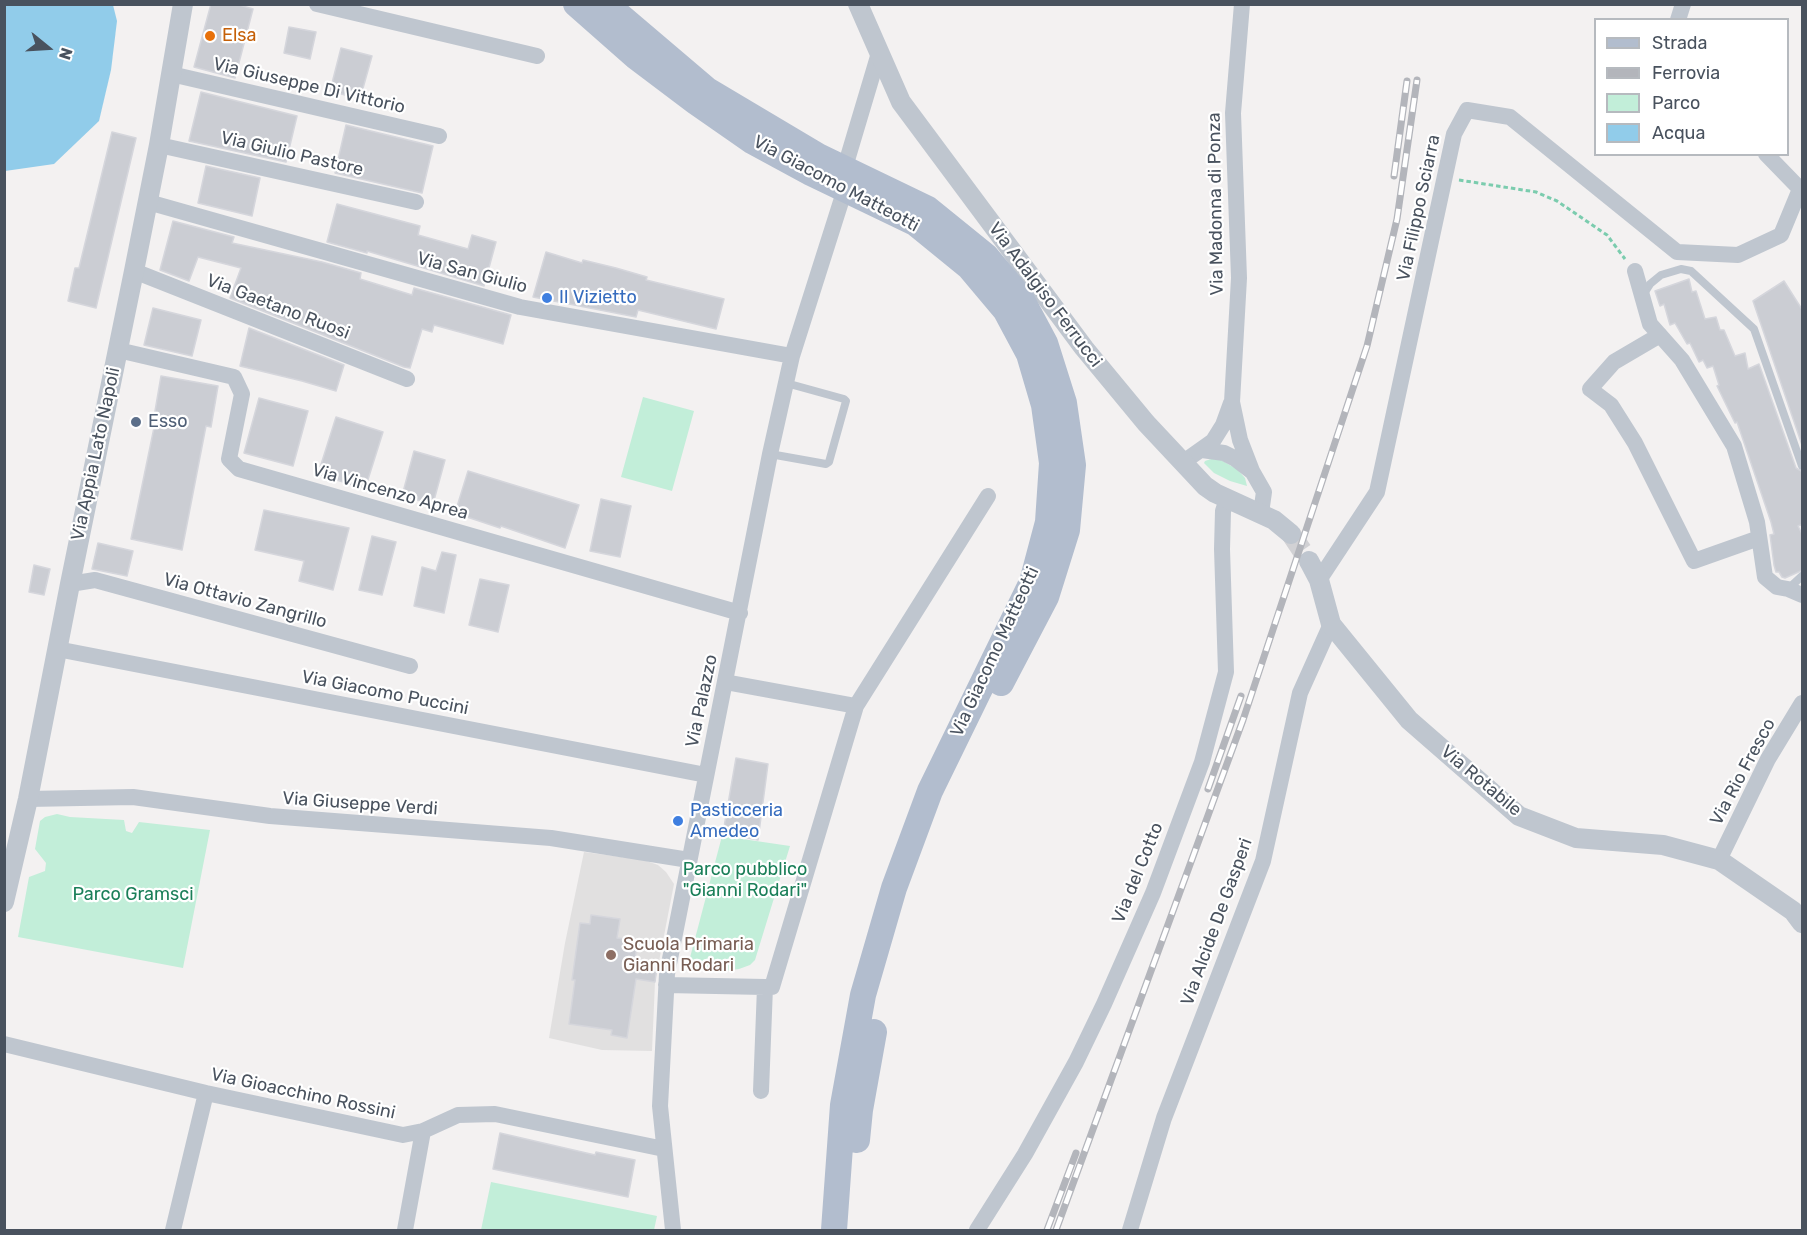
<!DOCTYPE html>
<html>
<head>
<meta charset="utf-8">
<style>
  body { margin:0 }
  #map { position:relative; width:1807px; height:1235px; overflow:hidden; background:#f3f1f1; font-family:Rubik,sans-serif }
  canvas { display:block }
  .frame { position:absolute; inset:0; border:6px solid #49525e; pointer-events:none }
  .legend { position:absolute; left:1594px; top:18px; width:195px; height:138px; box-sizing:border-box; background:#fff; border:2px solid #b6babf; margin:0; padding:8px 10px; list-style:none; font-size:18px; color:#49525e }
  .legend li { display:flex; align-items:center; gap:12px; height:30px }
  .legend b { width:30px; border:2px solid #b6babf }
  .north { position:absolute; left:18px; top:18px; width:60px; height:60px; -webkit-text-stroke:4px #fff; paint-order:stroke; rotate:108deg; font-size:16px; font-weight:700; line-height:24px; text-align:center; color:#49525e }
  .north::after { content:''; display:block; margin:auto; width:21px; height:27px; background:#49525e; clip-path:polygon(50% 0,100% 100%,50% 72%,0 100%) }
</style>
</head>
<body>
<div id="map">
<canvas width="1807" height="1235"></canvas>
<div class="frame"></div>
<ul class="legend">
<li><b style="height:8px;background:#b2bdce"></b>Strada</li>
<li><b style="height:8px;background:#b3b5bb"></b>Ferrovia</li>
<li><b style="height:16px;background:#c2eed9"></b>Parco</li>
<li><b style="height:16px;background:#91ccea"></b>Acqua</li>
</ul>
<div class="north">N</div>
</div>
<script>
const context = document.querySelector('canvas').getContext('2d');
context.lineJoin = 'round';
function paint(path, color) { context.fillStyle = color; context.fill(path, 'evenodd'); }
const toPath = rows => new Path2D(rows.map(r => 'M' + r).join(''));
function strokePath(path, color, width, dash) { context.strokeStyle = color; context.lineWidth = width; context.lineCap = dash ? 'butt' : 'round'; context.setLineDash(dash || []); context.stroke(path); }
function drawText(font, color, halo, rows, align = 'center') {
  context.font = font + ' Rubik,sans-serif'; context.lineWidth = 4.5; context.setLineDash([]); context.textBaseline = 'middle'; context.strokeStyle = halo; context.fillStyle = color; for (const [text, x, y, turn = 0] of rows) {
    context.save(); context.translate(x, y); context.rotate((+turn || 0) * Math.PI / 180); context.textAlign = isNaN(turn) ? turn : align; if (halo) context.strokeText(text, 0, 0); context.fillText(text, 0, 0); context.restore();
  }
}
paint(toPath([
  [584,852,644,860,658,865,666,872,674,884,655,982,652,1051,602,1050,549,1038,565,943]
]), '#e1e0e0');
paint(toPath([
  [643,397,694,411,672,491,621,477],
  [1211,459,1219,459,1237,469,1245,478,1247,486,1230,481,1214,473,1204,463,1205,461],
  [57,814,70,817,124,820,126,831,132,833,139,822,210,830,183,968,18,937,29,877,45,871,46,863,35,849,40,821,45,817],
  [722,836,790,846,755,960,750,965,739,969,724,971,687,969],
  [491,1182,657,1216,654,1230,481,1230]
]), '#c2eed9');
paint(toPath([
  [4,5,113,5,117,21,111,70,99,121,54,164,5,171]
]), '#91ccea');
const building = toPath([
  [211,4,236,4,253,9,235,78,194,67,211,4],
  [289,27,316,32,310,59,284,53,289,27],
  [341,48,372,56,360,99,330,91,341,48],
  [201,92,297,116,286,162,189,141,201,92],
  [346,125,433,146,422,193,335,173,346,125],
  [112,132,136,138,96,308,68,301,75,268,79,268,112,132],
  [206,166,260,178,252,216,198,203,206,166],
  [337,204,420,226,418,235,468,249,472,235,496,242,484,286,367,251,367,253,327,242,337,204],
  [173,221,234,237,232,243,322,262,361,273,360,279,412,295,414,288,511,315,503,344,434,325,432,332,422,329,410,368,404,367,230,298,241,268,198,257,189,281,160,270,173,221],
  [546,252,582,263,583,260,616,268,647,277,646,280,724,299,716,329,638,310,636,317,533,297,546,252],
  [1689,279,1692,292,1696,291,1705,319,1716,317,1720,330,1724,330,1735,356,1745,353,1748,369,1759,364,1796,468,1803,472,1803,524,1798,526,1803,536,1803,570,1785,578,1782,577,1779,572,1776,572,1774,565,1770,535,1774,534,1771,522,1737,422,1735,423,1717,386,1719,385,1713,366,1707,368,1703,360,1699,362,1690,343,1687,344,1675,323,1670,325,1664,304,1660,306,1655,291,1689,279],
  [1784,281,1803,311,1803,448,1753,301,1784,281],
  [153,308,201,320,192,356,144,345,153,308],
  [249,328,344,365,336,391,302,381,240,366,249,328],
  [161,376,218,386,211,427,206,426,182,550,131,539,156,418,154,417,161,376],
  [259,398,308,411,293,466,244,453,259,398],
  [336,417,383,432,365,489,318,474,336,417],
  [414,451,445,460,433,504,402,496,414,451],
  [468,471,579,505,565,548,501,526,500,528,455,513,468,471],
  [601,499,631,506,620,557,590,551,601,499],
  [264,510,349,528,333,590,299,581,304,561,255,550,264,510],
  [372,536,396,542,382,595,359,590,372,536],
  [98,543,133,551,127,576,92,569,98,543],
  [442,552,456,555,444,613,414,606,422,567,436,571,442,552],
  [34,565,50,569,44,595,29,592,34,565],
  [480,579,509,585,498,632,469,625,480,579],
  [736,758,768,764,758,840,723,833,736,758],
  [591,915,620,919,617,938,634,940,633,944,637,945,635,959,642,960,642,964,657,967,655,982,636,979,627,1038,611,1035,612,1030,569,1024,575,980,572,980,580,923,590,924,591,915],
  [500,1133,595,1155,596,1152,635,1160,628,1197,493,1169,500,1133]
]);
paint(building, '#cbcdd3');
strokePath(building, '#d5d6dc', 1.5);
strokePath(toPath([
  [1291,534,1309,561]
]), '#d1d1d4', 20, [20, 10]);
strokePath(toPath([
  [1459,180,1536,192,1557,201,1607,235,1625,259]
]), '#7bccae', 3, [4.5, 3]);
strokePath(toPath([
  [1643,295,1650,284,1661,275,1681,269,1691,271,1754,329,1802,466],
  [770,454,826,464,829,462,846,401,844,399,786,383],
  [1788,589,1802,576]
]), '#bfc6cf', 8);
strokePath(toPath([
  [317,4,537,56],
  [1242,4,1233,113,1239,278,1232,402,1240,440,1252,471,1264,492,1261,513],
  [1678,20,1683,4],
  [171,74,439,136],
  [159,145,416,202],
  [845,167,879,53],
  [148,202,520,307,792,356],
  [134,271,407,379],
  [1635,271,1650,324,1682,360,1734,446,1757,522,1765,577,1777,587,1788,589,1802,595],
  [1660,335,1614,362,1590,389,1611,405,1635,443,1694,561,1759,538],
  [118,350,234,377,242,394,229,459,239,469,740,613],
  [1202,450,1224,453,1234,458,1251,471],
  [1182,463,1213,441,1223,425,1231,403],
  [1319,580,1377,492,1454,134,1467,110,1510,117,1677,252,1738,255,1781,235,1800,189,1766,154],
  [70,584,95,580,410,666],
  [57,649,706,775],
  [725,682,856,706],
  [28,799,133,797,270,816,551,838,689,860],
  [1719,860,1768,759,1802,703],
  [666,985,765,987],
  [4,1044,206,1093,403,1135,423,1131,458,1115,495,1114,664,1149],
  [761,1091,765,987,772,987,856,706,988,496],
  [173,1230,206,1093],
  [405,1230,423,1131],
  [673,1230,660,1106,667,974,770,454,792,356,845,189],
  [977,1230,1025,1154,1076,1062,1104,1004,1153,893,1202,762,1226,672,1222,549,1223,511,1227,499],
  [1130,1230,1164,1118,1263,861,1300,693,1331,624]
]), '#bfc6cf', 16);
strokePath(toPath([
  [858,4,901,102,1084,348,1146,423,1205,486,1215,493,1274,520,1291,534],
  [1309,561,1319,580,1331,624,1409,720,1519,816,1576,838,1663,845,1719,860,1793,911,1802,923],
  [4,902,28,799,70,584,134,271,159,145,183,4]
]), '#bfc6cf', 20);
strokePath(toPath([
  [576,4,635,56,696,102,752,141,811,173,915,223,969,267,1006,311,1029,354,1044,405,1052,463,1048,522,1032,582,930,791,894,888,863,995,843,1105,834,1230],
  [606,4,707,90,818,156,928,209,986,256,1021,298,1045,343,1064,403,1073,465,1067,530,1046,597,1001,683],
  [857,1140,860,1110,874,1032]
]), '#b2bdce', 26);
const rail = toPath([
  [1394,176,1407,81],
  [1208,789,1241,696],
  [1047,1230,1076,1153],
  [1056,1230,1243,720,1367,346,1397,219,1417,80]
]);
strokePath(rail, '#b3b5bb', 7);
strokePath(rail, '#fff', 4.5, [14]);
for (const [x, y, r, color] of [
  [210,36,6,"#e8710a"],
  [547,298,6,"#3f7fe0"],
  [136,422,6,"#5c6f8a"],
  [678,821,6,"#3f7fe0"],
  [611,955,6,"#8d6e63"]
]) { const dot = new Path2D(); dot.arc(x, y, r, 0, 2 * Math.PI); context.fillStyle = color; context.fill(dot); strokePath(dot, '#fff', 2); }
drawText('18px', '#c56008', '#fff', [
  ["Elsa",222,36]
], 'left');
drawText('18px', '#49525e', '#fff', [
  ["Via Giuseppe Di Vittorio",309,86,13],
  ["Via Giulio Pastore",292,154,13],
  ["Via Giacomo Matteotti",836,184,28],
  ["Via Madonna di Ponza",1216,204,-91],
  ["Via Filippo Sciarra",1419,208,-78],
  ["Via San Giulio",472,273,15],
  ["Via Adalgiso Ferrucci",1045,295,53],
  ["Via Gaetano Ruosi",278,307,21],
  ["Via Appia Lato Napoli",96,454,-78],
  ["Via Vincenzo Aprea",390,492,16],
  ["Via Ottavio Zangrillo",245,601,15],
  ["Via Giacomo Matteotti",995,652,-65],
  ["Via Giacomo Puccini",385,693,11],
  ["Via Palazzo",702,701,-78],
  ["Via Rio Fresco",1743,772,-62],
  ["Via Rotabile",1481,781,40],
  ["Via Giuseppe Verdi",360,804,4],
  ["Via del Cotto",1138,873,-68],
  ["Via Alcide De Gasperi",1217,922,-70],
  ["Via Gioacchino Rossini",303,1094,12]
]);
drawText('18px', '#366cbe', '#fff', [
  ["Il Vizietto",559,298],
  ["Pasticceria",690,811],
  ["Amedeo",690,832]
], 'left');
drawText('18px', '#4e5e75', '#fff', [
  ["Esso",148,422]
], 'left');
drawText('18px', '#1b7f59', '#fff', [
  ["Parco pubblico",745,870],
  ["\"Gianni Rodari\"",745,891],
  ["Parco Gramsci",133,895]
]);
drawText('18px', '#785e54', '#fff', [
  ["Scuola Primaria",623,945],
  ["Gianni Rodari",623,966]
], 'left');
</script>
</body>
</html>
